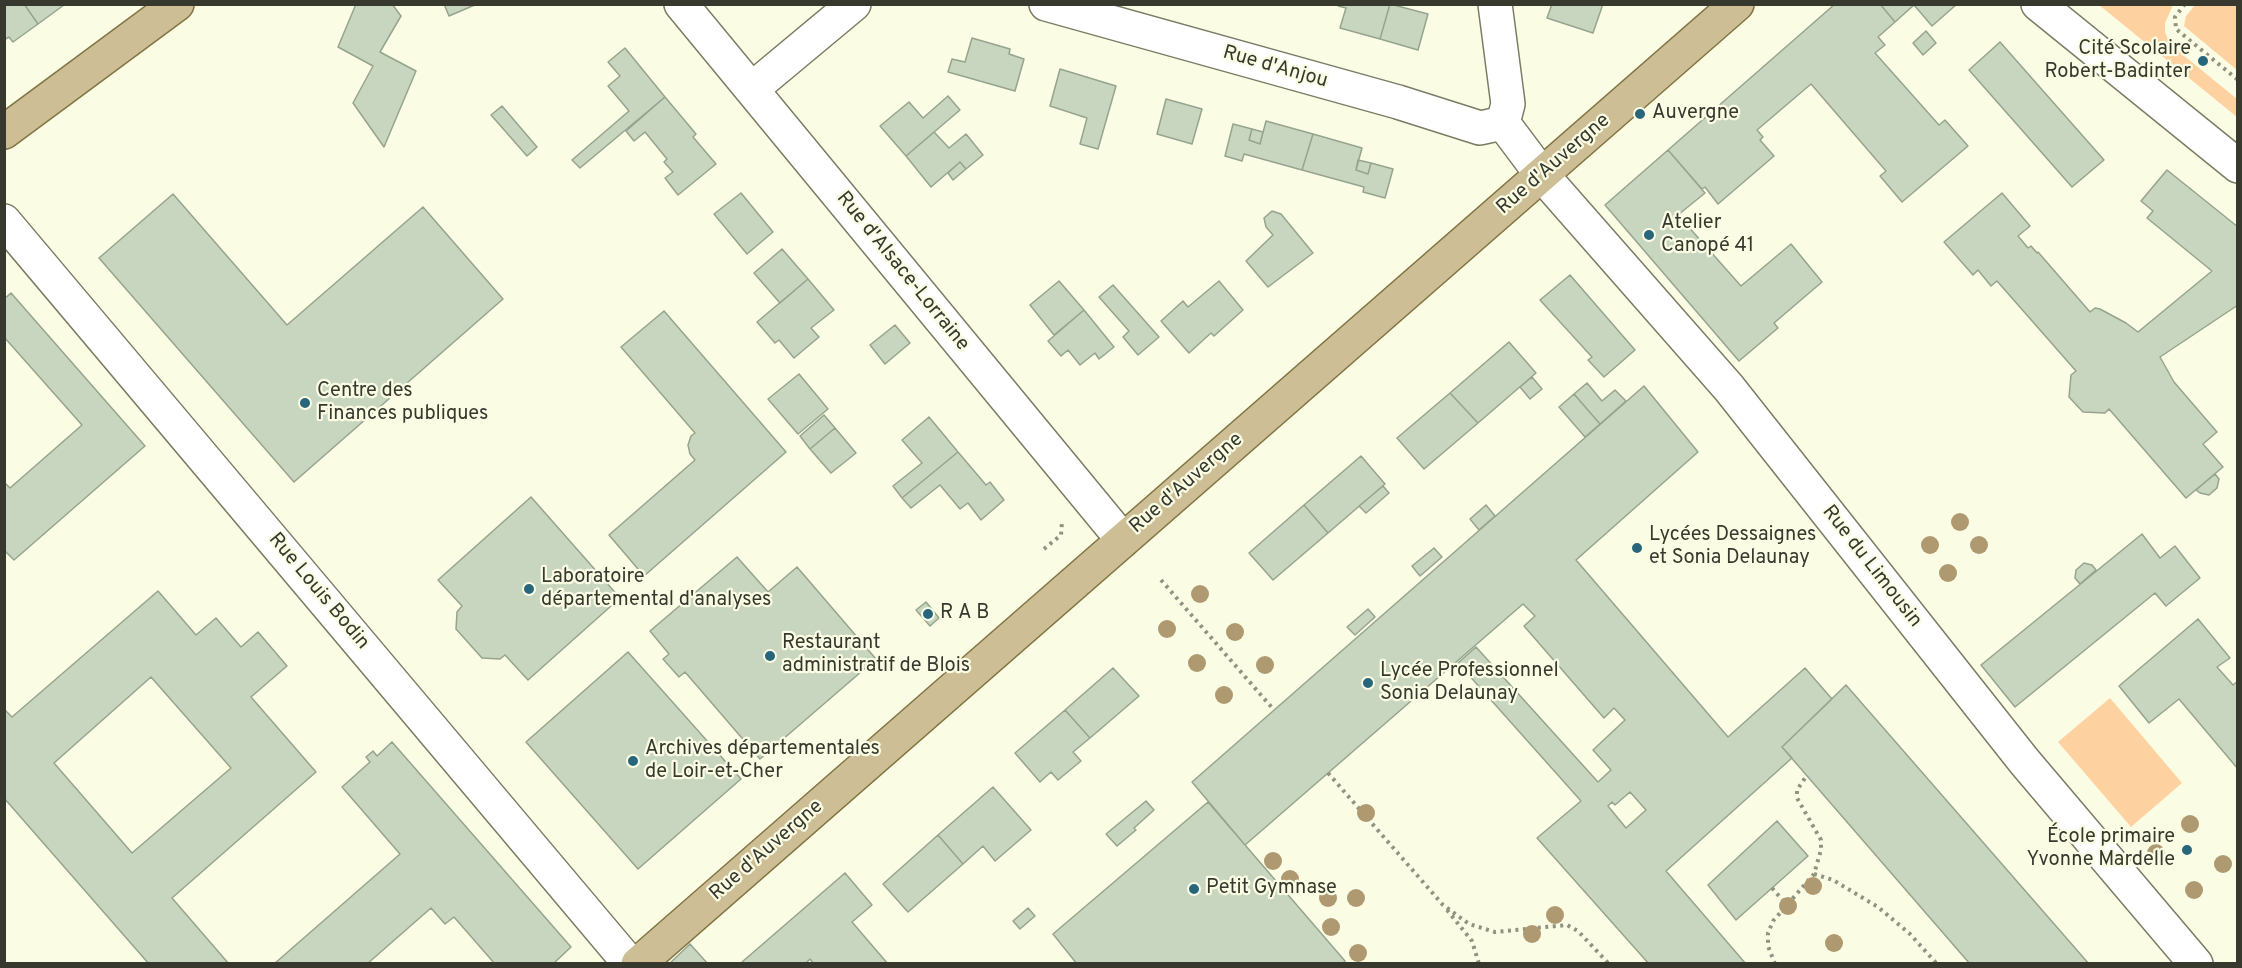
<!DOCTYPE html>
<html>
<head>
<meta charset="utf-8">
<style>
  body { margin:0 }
  #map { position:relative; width:2242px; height:968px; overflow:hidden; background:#fafde3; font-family:Overpass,sans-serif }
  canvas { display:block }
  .frame { position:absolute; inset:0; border:6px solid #37392f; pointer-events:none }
</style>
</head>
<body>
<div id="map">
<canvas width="2242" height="968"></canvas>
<div class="frame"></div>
</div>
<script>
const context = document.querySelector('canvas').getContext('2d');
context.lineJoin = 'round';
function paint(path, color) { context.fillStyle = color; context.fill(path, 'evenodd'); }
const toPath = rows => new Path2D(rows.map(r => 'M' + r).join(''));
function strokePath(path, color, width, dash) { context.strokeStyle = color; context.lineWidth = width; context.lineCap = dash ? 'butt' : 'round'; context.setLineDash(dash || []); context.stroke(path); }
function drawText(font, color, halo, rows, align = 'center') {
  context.font = font + ' Overpass,sans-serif'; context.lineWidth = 4.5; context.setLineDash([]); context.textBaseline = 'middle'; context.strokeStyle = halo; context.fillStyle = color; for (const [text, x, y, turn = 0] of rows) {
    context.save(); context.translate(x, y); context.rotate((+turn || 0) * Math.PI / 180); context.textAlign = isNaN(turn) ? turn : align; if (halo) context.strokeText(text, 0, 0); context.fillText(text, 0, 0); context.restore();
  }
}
paint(toPath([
  [2099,5,2173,5,2165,23,2165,32,2168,39,2177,50,2237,99,2237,117],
  [2195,5,2237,5,2237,70,2184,26,2186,16],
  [2110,698,2182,783,2131,827,2058,742]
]), '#fed1a1');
const building = toPath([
  [4,4,24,4,38,24,13,42,9,37,4,40,4,4],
  [24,4,64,4,64,5,38,24,24,4],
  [356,4,392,4,401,16,380,52,416,71,384,147,353,103,373,66,338,47,356,4],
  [444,4,477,4,449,16,444,4],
  [1339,4,1390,4,1380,39,1340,28,1346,8,1338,6,1339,4],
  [1390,4,1428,14,1418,50,1380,39,1390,4],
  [1552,4,1603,4,1593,33,1547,18,1552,4],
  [1835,4,1880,4,1895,22,1878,37,1885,45,1875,53,1939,125,1945,120,1968,146,1902,202,1880,176,1886,171,1811,84,1757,130,1763,137,1760,140,1774,156,1718,204,1705,187,1702,189,1668,150,1835,4],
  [1880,4,1957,4,1932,26,1914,5,1895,22,1880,4],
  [1926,31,1936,43,1923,55,1913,43,1926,31],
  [972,38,1010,49,1009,54,1024,59,1015,91,948,72,952,59,965,62,972,38],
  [2000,42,2104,160,2072,187,1969,70,2000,42],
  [625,48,665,97,580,168,572,160,629,111,608,86,620,76,608,62,625,48],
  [1060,69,1116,86,1098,149,1080,144,1087,118,1050,106,1060,69],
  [948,96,960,110,906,156,880,126,909,102,923,118,948,96],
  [665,97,696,134,693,137,716,164,678,195,665,178,673,172,664,162,667,159,645,132,634,141,626,131,665,97],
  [1166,99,1202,109,1192,144,1157,134,1166,99],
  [502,106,537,147,527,156,491,115,502,106],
  [1266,121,1313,134,1302,170,1244,154,1242,161,1225,156,1233,124,1252,129,1249,140,1260,144,1266,121],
  [1252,129,1263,132,1260,144,1249,140,1252,129],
  [934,132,949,148,966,134,983,155,966,169,960,162,931,187,906,156,934,132],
  [1313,134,1362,148,1356,170,1368,174,1371,163,1393,169,1385,198,1363,192,1364,187,1302,170,1313,134],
  [1668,150,1705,193,1678,215,1741,286,1791,244,1822,282,1774,323,1778,328,1739,361,1605,205,1668,150],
  [1358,160,1371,163,1368,174,1356,170,1358,160],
  [960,162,966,169,953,180,948,173,960,162],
  [2167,170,2238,227,2238,305,2160,357,2174,382,2217,432,2203,444,2223,467,2186,498,2109,409,2105,413,2083,412,2069,397,2071,375,2076,371,1997,281,1991,286,1978,270,1973,275,1944,242,2002,193,2030,226,2018,236,2028,248,2031,246,2037,253,2038,252,2090,312,2095,308,2100,309,2126,323,2138,332,2212,271,2147,218,2153,211,2141,201,2167,170],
  [741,193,773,232,747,254,714,214,741,193],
  [173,194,287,325,423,207,503,299,294,482,99,258,173,194],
  [1272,211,1281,214,1313,253,1268,287,1246,261,1273,235,1266,227,1264,218,1272,211],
  [782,249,808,279,780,303,754,273,782,249],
  [1570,275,1635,350,1604,377,1588,360,1592,357,1540,300,1570,275],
  [808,279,834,310,811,328,819,337,794,358,779,340,775,343,757,322,808,279],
  [1059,281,1084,310,1054,335,1030,305,1059,281],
  [1219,281,1243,310,1214,336,1211,333,1189,353,1161,321,1183,301,1188,307,1219,281],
  [1113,285,1159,337,1138,355,1123,337,1129,331,1099,297,1113,285],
  [11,293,145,446,14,560,4,550,4,482,10,488,82,425,4,337,4,299,11,293],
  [1084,310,1114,347,1099,359,1095,353,1080,365,1068,350,1061,356,1048,341,1084,310],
  [664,311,786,452,644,576,609,535,695,460,690,454,688,445,691,436,695,433,621,347,664,311],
  [895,325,910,343,885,364,870,345,895,325],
  [1509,342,1536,373,1478,423,1450,393,1509,342],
  [799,374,828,409,798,434,768,399,799,374],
  [1532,377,1542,389,1530,399,1520,387,1532,377],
  [1587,383,1602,401,1615,390,1626,401,1600,424,1574,394,1587,383],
  [1644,386,1698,452,1576,560,1728,737,1805,668,1832,699,1782,747,1792,758,1666,871,1746,964,1649,964,1537,838,1581,801,1458,663,1476,647,1598,782,1611,770,1593,750,1625,720,1614,708,1604,718,1524,626,1535,616,1523,604,1245,845,1192,782,1644,386],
  [1630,792,1646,810,1626,828,1608,806,1612,802,1615,805,1630,792],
  [1450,393,1478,423,1424,469,1397,438,1450,393],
  [1574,394,1600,424,1585,437,1559,407,1574,394],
  [824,415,835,428,810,449,800,436,824,415],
  [929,417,958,452,902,498,893,486,922,463,902,440,929,417],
  [835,428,856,453,831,473,810,449,835,428],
  [958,452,986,485,990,482,1004,500,981,520,968,503,960,509,940,485,911,508,902,498,958,452],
  [1361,456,1385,484,1328,533,1304,505,1361,456],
  [2215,474,2219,479,2217,488,2209,495,2200,493,2196,490,2215,474],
  [1383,486,1389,493,1366,513,1359,506,1383,486],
  [531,497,620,598,528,680,505,655,500,659,482,658,456,629,457,612,462,606,438,580,531,497],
  [1304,505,1328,533,1273,580,1249,553,1304,505],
  [1486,505,1495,516,1479,530,1470,519,1486,505],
  [2142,534,2160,558,2175,546,2200,578,2166,606,2155,593,2015,707,1981,665,2142,534],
  [1434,548,1442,557,1420,576,1412,566,1434,548],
  [737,557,768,592,797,567,876,659,760,759,685,672,679,677,663,659,669,654,650,631,737,557],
  [2084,563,2092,565,2096,570,2080,584,2075,578,2076,570,2084,563],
  [158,591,196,635,216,618,241,647,258,632,287,666,251,697,316,772,172,898,229,964,149,964,4,798,4,709,12,717,158,591],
  [151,677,231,768,132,853,54,763,151,677],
  [926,602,939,618,930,626,916,610,926,602],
  [1368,609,1375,617,1355,635,1347,627,1368,609],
  [2198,619,2230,658,2217,667,2233,685,2238,681,2238,769,2179,699,2149,723,2119,686,2198,619],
  [628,652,741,779,638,869,526,742,628,652],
  [1113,668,1139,696,1090,738,1065,710,1113,668],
  [1846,685,2089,964,1970,964,1782,747,1846,685],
  [1065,710,1090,738,1073,752,1081,761,1058,780,1051,772,1040,782,1015,753,1065,710],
  [392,742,571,947,553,964,495,964,454,917,445,924,431,908,367,964,274,964,400,854,342,787,370,762,366,757,373,751,377,756,392,742],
  [993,787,1031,830,995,861,983,846,963,864,938,835,993,787],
  [1146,801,1154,810,1134,828,1136,830,1117,846,1106,834,1146,801],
  [1208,802,1345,961,1343,964,1077,964,1053,934,1208,802],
  [1777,821,1808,856,1736,920,1708,885,1777,821],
  [938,835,963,864,908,912,883,884,938,835],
  [845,873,872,905,852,922,888,964,814,964,810,959,805,964,744,964,742,962,845,873],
  [1028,908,1035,916,1020,929,1013,921,1028,908],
  [690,944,708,964,669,964,690,944]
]);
paint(building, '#c8d6c0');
strokePath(building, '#96a48f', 1.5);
const minor = toPath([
  [681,4,1123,540],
  [1046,4,1398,102,1480,128,1503,123],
  [1495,4,1508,104,1503,123],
  [2038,4,2238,166],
  [752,89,854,4],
  [1503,123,1542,175,1729,388,2024,761,2196,964],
  [4,221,630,964]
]);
const major = toPath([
  [4,132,177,4],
  [638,964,1737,4]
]);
strokePath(minor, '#7a7c65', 36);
strokePath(major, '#827444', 36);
strokePath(toPath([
  [2185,4,2175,17,2176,29,2238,80],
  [1044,549,1061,535,1062,522],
  [1161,580,1274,710],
  [1328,773,1443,905,1469,924,1495,932,1567,925,1578,931,1609,964],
  [1814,874,1833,880,1878,907,1910,934,1937,964],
  [1772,888,1786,904],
  [1447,910,1472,941,1479,964],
  [1775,964,1768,946,1768,933,1773,921,1814,874,1821,850,1821,840,1797,798,1797,790,1807,775]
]), '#919382', 4, [3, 4.5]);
strokePath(minor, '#fff', 33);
strokePath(major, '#cdbe95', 33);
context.fillStyle = '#ae9971';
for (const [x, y] of [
  [1960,522],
  [1930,545],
  [1979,545],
  [1948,573],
  [1200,594],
  [1167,629],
  [1235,632],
  [1197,663],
  [1265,665],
  [1224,695],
  [1366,813],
  [2190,824],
  [2156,853],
  [1273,861],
  [2223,864],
  [1290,879],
  [1813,886],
  [2194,890],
  [1328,898],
  [1356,898],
  [1788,906],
  [1555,915],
  [1331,927],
  [1532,934],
  [1834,943],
  [1358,953]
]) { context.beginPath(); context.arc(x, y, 9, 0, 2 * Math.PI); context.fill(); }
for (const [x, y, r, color] of [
  [2203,61,6,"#27667b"],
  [1640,114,6,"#27667b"],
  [1649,235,6,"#27667b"],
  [305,403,6,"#27667b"],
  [1637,548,6,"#27667b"],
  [529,589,6,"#27667b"],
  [928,614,6,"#27667b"],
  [770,656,6,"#27667b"],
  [1368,683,6,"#27667b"],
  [633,761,6,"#27667b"],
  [2187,850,6,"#27667b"],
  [1194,889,6,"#27667b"]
]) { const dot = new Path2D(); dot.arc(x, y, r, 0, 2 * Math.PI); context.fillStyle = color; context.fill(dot); strokePath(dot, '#fafde3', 2); }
drawText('20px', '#37392f', '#fafde3', [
  ["Cité Scolaire",2191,50,"right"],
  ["Robert-Badinter",2191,73,"right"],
  ["Auvergne",1652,114],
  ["Atelier",1661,224],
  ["Canopé 41",1661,247],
  ["Centre des",317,392],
  ["Finances publiques",317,415],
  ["Lycées Dessaignes",1649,536],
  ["et Sonia Delaunay",1649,559],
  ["Laboratoire",541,578],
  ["départemental d'analyses",541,601],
  ["R A B",940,614],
  ["Restaurant",782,644],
  ["administratif de Blois",782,667],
  ["Lycée Professionnel",1380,672],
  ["Sonia Delaunay",1380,695],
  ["Archives départementales",645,750],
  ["de Loir-et-Cher",645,773],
  ["École primaire",2175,838,"right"],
  ["Yvonne Mardelle",2175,861,"right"],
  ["Petit Gymnase",1206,889]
], 'left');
drawText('20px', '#37392f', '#fafde3', [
  ["Rue d'Anjou",1275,68,16],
  ["Rue d'Auvergne",1554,165,-41],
  ["Rue d'Alsace-Lorraine",902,272,51],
  ["Rue d'Auvergne",1187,484,-41],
  ["Rue du Limousin",1871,567,52],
  ["Rue Louis Bodin",318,592,50],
  ["Rue d'Auvergne",767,851,-41]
]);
</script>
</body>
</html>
